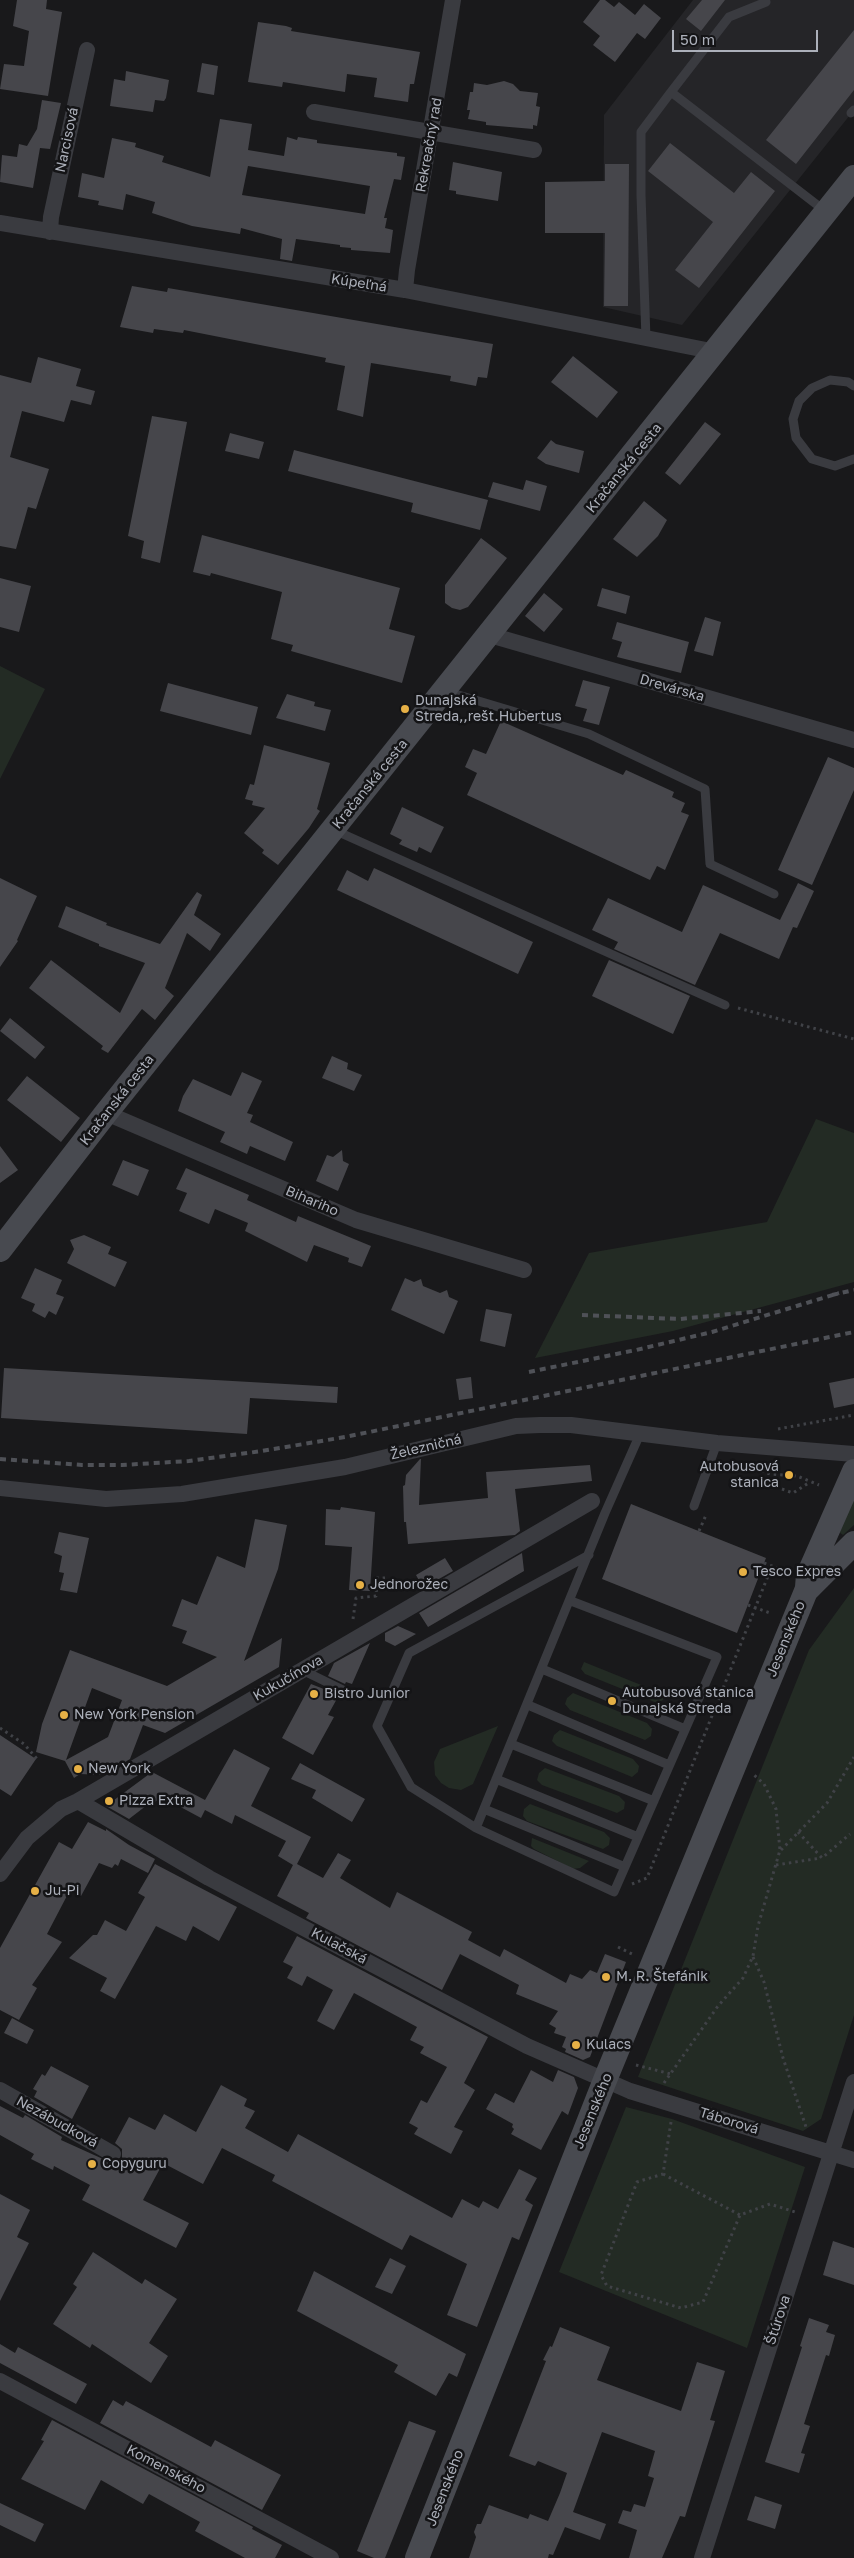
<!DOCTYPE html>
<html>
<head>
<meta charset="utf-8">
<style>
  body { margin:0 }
  #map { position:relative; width:854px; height:2558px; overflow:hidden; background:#19191b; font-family:"Golos Text",sans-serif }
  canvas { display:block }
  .scale { position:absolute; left:672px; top:30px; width:146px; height:22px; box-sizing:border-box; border:2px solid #acb0ba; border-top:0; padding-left:6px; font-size:15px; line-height:18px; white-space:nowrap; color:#acb0ba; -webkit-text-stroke:4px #141416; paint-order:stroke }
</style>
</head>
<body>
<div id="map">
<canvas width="854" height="2558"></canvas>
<div class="scale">50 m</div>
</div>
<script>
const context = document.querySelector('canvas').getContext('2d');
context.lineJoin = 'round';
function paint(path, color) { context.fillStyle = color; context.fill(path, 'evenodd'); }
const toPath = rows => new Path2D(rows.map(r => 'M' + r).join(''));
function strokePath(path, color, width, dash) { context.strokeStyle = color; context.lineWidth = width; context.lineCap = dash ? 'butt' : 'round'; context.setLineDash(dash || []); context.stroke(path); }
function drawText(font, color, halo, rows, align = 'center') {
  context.font = font + ' "Golos Text",sans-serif'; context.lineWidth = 5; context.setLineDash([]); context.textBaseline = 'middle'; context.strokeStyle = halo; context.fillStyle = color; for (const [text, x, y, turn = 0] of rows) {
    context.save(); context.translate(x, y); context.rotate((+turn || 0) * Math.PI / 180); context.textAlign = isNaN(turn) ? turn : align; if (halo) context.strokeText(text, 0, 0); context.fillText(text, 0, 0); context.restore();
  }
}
paint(toPath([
  [693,0,854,0,854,110,682,325,603,307,604,115]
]), '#252528');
paint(toPath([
  [0,666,45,689,0,779],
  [816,1119,854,1133,854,1282,673,1331,535,1358,589,1253,767,1222],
  [854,1490,854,1525,843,1535,839,1532],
  [854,1588,854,2015,821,2119,803,2131,638,2077,809,1650],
  [584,1662,666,1695,663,1700,657,1703,585,1674,581,1669],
  [573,1693,647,1723,652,1729,651,1736,645,1740,570,1710,565,1704,567,1698],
  [498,1726,473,1784,461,1790,449,1788,441,1783,435,1775,434,1762,440,1749],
  [560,1730,633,1759,639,1766,638,1772,632,1777,557,1746,552,1741,554,1735],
  [545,1768,619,1796,625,1802,624,1809,617,1813,542,1785,537,1780,539,1773],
  [530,1804,604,1832,610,1838,609,1845,603,1849,527,1821,523,1816,524,1809],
  [532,1838,589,1861,580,1868,573,1869,534,1849,531,1846],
  [626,2107,672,2119,805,2167,747,2348,559,2272]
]), '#232b24');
paint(toPath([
  [17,0,47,0,46,9,62,12,48,96,0,89,4,64,24,66,29,31,13,26],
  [600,0,605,0,614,7,619,2,635,15,644,4,661,18,645,39,637,33,615,62,593,45,600,36,583,22],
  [702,0,725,0,701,31,686,19],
  [258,22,286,26,292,28,291,31,420,52,414,84,410,84,408,102,374,97,377,78,347,74,345,92,283,82,282,87,248,82],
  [854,30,854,90,796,164,766,140],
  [202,63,218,66,214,95,197,92],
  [126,71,169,80,166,98,164,101,155,100,153,112,110,106,114,79,125,81],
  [504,81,513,84,520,91,538,93,536,106,540,107,537,126,533,125,533,129,486,125,486,122,468,119,470,110,467,110,470,92,473,92,474,83,487,85],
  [42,100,61,103,50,149,40,148,33,188,0,182,2,155,17,157,19,144,27,146,37,129],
  [220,119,252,124,248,150,284,156,287,137,297,140,298,137,317,140,317,143,397,153,397,156,405,157,401,180,394,179,384,218,387,218,385,228,393,230,390,253,351,250,351,248,340,247,340,245,296,239,292,261,280,259,282,239,241,228,240,234,192,226,152,213,155,202,126,194,123,210,98,205,99,201,78,197,82,173,104,178,112,138,136,143,135,147,164,156,162,162,210,177],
  [248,166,370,186,365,214,242,195],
  [670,143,734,193,751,172,775,191,699,288,675,270,713,222,648,171],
  [453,162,502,172,498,201,456,194,456,191,449,190],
  [605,164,629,164,628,306,604,306,605,233,545,233,545,182,605,181],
  [132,286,167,292,168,288,493,344,487,378,478,377,476,386,450,381,451,376,371,363,363,417,337,410,345,366,325,362,326,358,184,330,183,333,154,329,153,333,120,327],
  [573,356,618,392,597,418,551,382],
  [38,357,81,369,76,386,95,391,91,405,71,400,64,422,22,411,10,457,49,469,36,509,28,507,16,549,0,546,0,375,31,383],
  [152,416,187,422,160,563,141,558,144,541,128,536],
  [705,422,721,434,680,485,665,473],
  [230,433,264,442,259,459,225,451],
  [551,440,556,444,584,451,579,473,546,464,537,458],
  [294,450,488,500,480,530,411,512,413,503,288,471],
  [526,480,547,486,540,511,488,497,493,482,523,490],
  [644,501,667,520,658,536,637,557,613,539],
  [202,535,400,588,389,629,415,636,402,683,291,651,293,645,271,639,282,592,211,573,210,576,193,572],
  [481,538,507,558,468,607,460,610,452,608,445,603,445,585],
  [0,578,31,586,19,632,0,627],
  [602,588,630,596,626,614,597,606],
  [544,593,563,609,544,632,525,616],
  [705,617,721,622,713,656,694,651],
  [617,622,689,642,681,673,617,657,622,642,612,639],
  [583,680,610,687,599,725,583,721,587,709,575,706],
  [168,683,258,707,251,735,160,711],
  [287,694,315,702,314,706,331,710,325,731,276,718],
  [501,721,623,775,626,770,674,792,672,797,685,803,681,812,689,815,665,870,657,866,650,880,467,795,477,773,465,767,473,749,486,754],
  [264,745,330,763,317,809,320,811,309,828,278,865,262,853,264,850,244,833,265,808,252,805,253,801,245,799,250,784,254,785],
  [828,757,854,768,854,790,812,885,778,870],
  [402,807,444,827,431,853,419,847,417,852,399,844,402,840,390,834],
  [374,868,533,942,518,974,337,890,347,870,368,881],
  [0,878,37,896,17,940,18,941,0,967],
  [798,883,814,891,797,928,793,927,779,959,720,933,695,985,614,949,618,942,592,930,608,898,682,932,703,885,780,920],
  [197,892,202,895,194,915,221,934,210,951,187,933,165,988,174,996,155,1020,142,1009,108,1053,101,1049,103,1046,29,988,51,960,120,1013,145,963,99,946,99,944,58,927,66,906,107,923,106,925,160,944],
  [609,960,690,996,673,1034,592,996],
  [10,1018,45,1047,35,1059,0,1031],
  [332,1056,348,1063,347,1069,362,1075,354,1091,322,1078],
  [242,1072,262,1081,247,1113,253,1115,250,1122,293,1142,285,1161,250,1146,247,1154,220,1142,225,1132,178,1111,183,1096,193,1079,231,1096],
  [27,1076,80,1118,61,1142,7,1100],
  [0,1146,18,1170,0,1183],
  [342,1150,343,1161,349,1164,338,1191,316,1181,327,1155,333,1157],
  [123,1160,149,1170,138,1196,112,1185],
  [186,1168,249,1195,247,1200,296,1222,298,1216,371,1246,362,1267,348,1262,349,1258,314,1245,307,1262,245,1231,248,1223,215,1209,209,1224,179,1211,187,1193,176,1189],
  [84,1235,111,1247,108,1254,127,1262,115,1287,67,1263,74,1249,70,1240],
  [35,1268,62,1280,56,1294,64,1297,56,1315,49,1311,45,1318,32,1311,35,1304,21,1298],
  [405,1278,414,1282,421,1279,423,1286,440,1293,447,1290,449,1297,458,1301,444,1334,391,1310],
  [486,1309,512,1314,505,1347,480,1341],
  [4,1368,338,1387,337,1403,250,1398,247,1434,1,1418],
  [471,1377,473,1398,459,1400,456,1379],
  [854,1378,854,1404,834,1408,829,1383],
  [420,1459,421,1459,419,1505,488,1498,486,1472,590,1465,592,1481,515,1489,520,1531,515,1535,408,1544,406,1522,404,1522,403,1486,405,1485,406,1475],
  [631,1504,766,1558,737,1633,602,1579],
  [341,1507,375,1512,370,1591,349,1590,352,1547,325,1545,326,1509,340,1510],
  [255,1519,287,1525,278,1569,244,1661,282,1638,279,1667,165,1733,143,1725,130,1759,104,1775,80,1774,74,1778,65,1761,36,1752,42,1724,70,1650,167,1686,217,1657,182,1643,187,1631,172,1626,182,1599,197,1605,217,1556,245,1568],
  [92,1688,122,1700,108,1737,66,1760],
  [59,1532,89,1538,77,1593,60,1590,64,1573,59,1572,62,1556,54,1553],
  [522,1553,524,1571,428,1627,419,1613],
  [445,1558,453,1571,423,1588,416,1575],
  [398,1626,416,1634,395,1646,385,1641,385,1633],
  [370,1643,352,1684,346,1682,345,1684,328,1676,334,1663],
  [311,1684,339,1695,328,1715,334,1717,313,1755,282,1738],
  [0,1735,36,1759,11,1796,0,1789],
  [234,1749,270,1768,251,1806,311,1837,297,1864,323,1878,338,1853,351,1860,340,1878,390,1908,397,1892,472,1932,468,1940,500,1957,504,1949,566,1983,570,1974,582,1979,590,1970,597,1973,605,1954,626,1962,590,2057,583,2060,565,2052,566,2049,562,2047,566,2037,554,2033,556,2028,549,2024,558,2011,516,1994,519,1985,460,1954,442,1990,306,1918,309,1913,277,1896,293,1865,278,1856,286,1841,235,1815,232,1824,205,1810,201,1818,162,1797,152,1804,151,1802,129,1819,106,1806,152,1772,205,1800],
  [300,1763,365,1799,352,1822,312,1798,316,1790,291,1779],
  [88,1822,106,1831,106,1829,129,1845,155,1859,148,1873,121,1859,118,1866,115,1864,112,1868,99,1863,81,1896,70,1890,47,1934,62,1942,32,1985,37,1988,19,2020,0,2010,0,1948,59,1842,72,1849],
  [155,1864,237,1907,219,1941,193,1926,186,1941,156,1926,115,1999,100,1991,107,1978,69,1958,93,1935,97,1935,105,1920,126,1931,145,1897,138,1893],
  [297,1936,488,2037,464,2083,475,2090,454,2127,463,2131,451,2154,414,2134,418,2128,409,2123,421,2100,427,2103,447,2067,420,2053,424,2047,410,2040,417,2027,354,1993,334,2030,317,2021,333,1990,307,1976,302,1986,287,1978,293,1967,283,1962],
  [12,2018,34,2030,27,2044,4,2033],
  [51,2066,89,2086,72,2119,34,2097,37,2091,33,2089,42,2074,45,2076],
  [531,2070,553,2082,558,2070,574,2077,578,2088,568,2115,562,2111,541,2150,511,2134,514,2129,512,2127,513,2124,486,2109,495,2093,514,2103],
  [221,2085,247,2099,244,2106,255,2111,245,2128,288,2152,298,2134,452,2218,462,2199,479,2208,483,2201,498,2209,519,2169,537,2178,525,2200,533,2205,519,2240,512,2237,477,2327,447,2315,467,2264,410,2235,402,2250,272,2181,275,2175,222,2148,203,2184,163,2163,143,2200,189,2223,176,2248,82,2200,90,2185,54,2166,53,2170,31,2159,34,2154,0,2135,0,2106,23,2118,25,2115,62,2137,61,2140,114,2164,122,2158,122,2149,115,2143,129,2117,155,2130,164,2114,196,2132],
  [0,2194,30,2210,17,2237,29,2243,0,2301],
  [833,2241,854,2248,854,2285,823,2275],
  [93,2252,142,2284,145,2279,177,2299,149,2343,168,2356,151,2383,92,2344,90,2348,53,2324,77,2287,73,2284],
  [390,2258,406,2266,392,2294,375,2287],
  [314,2271,466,2354,457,2377,449,2373,436,2396,394,2372,398,2365,297,2311],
  [809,2318,829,2325,826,2332,835,2335,829,2356,826,2355,804,2424,810,2426,801,2453,805,2454,799,2473,765,2462,802,2347,800,2346],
  [560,2327,610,2347,597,2380,681,2411,697,2362,725,2371,710,2420,715,2421,685,2517,680,2516,662,2558,629,2558,637,2530,618,2523,623,2510,631,2512,634,2504,645,2507,654,2478,648,2476,655,2451,602,2432,573,2512,606,2524,600,2540,565,2527,553,2555,549,2554,548,2558,469,2558,476,2537,474,2532,477,2524,481,2524,489,2505,528,2519,530,2514,548,2521,560,2493,567,2473,538,2461,535,2466,509,2456,546,2361,543,2360,550,2346,552,2347],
  [0,2344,15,2353,18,2347,87,2384,76,2404,0,2363],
  [113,2400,123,2406,126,2401,211,2447,215,2440,281,2475,262,2510,100,2423],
  [52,2420,253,2527,252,2529,282,2545,275,2558,245,2558,195,2531,200,2522,149,2494,143,2504,101,2480,85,2510,21,2479,44,2441,41,2440],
  [409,2421,436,2431,385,2558,374,2558,357,2551],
  [755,2496,782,2505,775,2529,747,2520],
  [0,2503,44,2524,35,2542,0,2525]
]), '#46464b');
strokePath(toPath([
  [738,1008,854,1039],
  [778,1429,854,1415],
  [743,1464,770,1474,797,1476,819,1485],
  [782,1489,793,1493,810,1482],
  [699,1531,706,1515],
  [764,1563,785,1571],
  [748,1605,770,1613],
  [353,1619,356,1598,376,1596,377,1578,385,1578],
  [0,1728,24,1744,38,1760],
  [798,1832,822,1858,850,1834],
  [781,1850,827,1803,854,1757],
  [776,1865,821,1858],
  [632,1884,647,1878,772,1566],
  [618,1947,634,1955],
  [753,1957,764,1982,783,2058,806,2127],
  [636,2065,671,2074],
  [664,2083,718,2006,743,1978,753,1956,758,1926,780,1850,776,1809,764,1784,753,1774],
  [671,2122,663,2174,637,2182,601,2275,607,2286,681,2308,703,2302,740,2215,770,2204,795,2212],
  [663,2174,740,2215]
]), '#404247', 3, [2.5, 4]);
strokePath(toPath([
  [766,2,729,17,671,92,825,211],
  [851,113,854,110],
  [646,339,641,195,641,132,671,92],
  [854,386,848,382,830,380,812,388,799,401,793,419,796,438,812,459,835,466,854,459],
  [445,691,589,734,705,789,710,864,774,894],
  [334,830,725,1005],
  [694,1506,717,1443],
  [571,1601,717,1657,614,1892,476,1828,605,1513,640,1434],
  [542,1669,685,1729],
  [302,1670,347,1692],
  [528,1705,669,1765],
  [511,1744,654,1801],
  [496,1779,638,1837],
  [484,1809,625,1867],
  [476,1828,411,1787,377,1726,409,1653,589,1555]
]), '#3a3b40', 9);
strokePath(toPath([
  [314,112,534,150],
  [0,223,405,290,716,352],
  [50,232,51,217,87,50],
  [405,290,407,270,453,0],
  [490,635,854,740],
  [106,1113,356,1220,524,1270],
  [0,1488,106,1499,182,1494,345,1467,516,1426,540,1425,571,1425,717,1443,854,1454],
  [78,1801,209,1878,527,2046,630,2091,854,2160],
  [0,1874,27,1838,61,1809,78,1801,592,1501],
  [0,2090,113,2154],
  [0,2381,331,2558],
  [702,2558,854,2082]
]), '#3a3b40', 16);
strokePath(toPath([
  [0,1250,106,1113,854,177],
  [807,1587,808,1575,854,1471],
  [417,2558,605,2080,806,1591,854,1543]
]), '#484a50', 24);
strokePath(toPath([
  [832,1295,854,1290],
  [582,1315,680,1319,761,1311],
  [529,1372,636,1350,712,1332,839,1293],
  [0,1459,82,1465,122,1465,189,1461,262,1451,345,1437,854,1332]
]), '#4f5157', 4, [6, 5]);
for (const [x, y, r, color] of [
  [405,709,5,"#e6b046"],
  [789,1475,5,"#e6b046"],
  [743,1572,5,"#e6b046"],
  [360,1585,5,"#e6b046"],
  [314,1694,5,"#e6b046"],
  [612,1701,5,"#e6b046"],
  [64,1715,5,"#e6b046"],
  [78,1769,5,"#e6b046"],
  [109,1801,5,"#e6b046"],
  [35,1891,5,"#e6b046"],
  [606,1977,5,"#e6b046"],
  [576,2045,5,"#e6b046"],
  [92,2164,5,"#e6b046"]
]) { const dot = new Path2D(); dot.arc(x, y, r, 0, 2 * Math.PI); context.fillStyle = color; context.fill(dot); strokePath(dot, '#141416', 2); }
drawText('14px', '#acb0ba', '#141416', [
  ["Narcisová",67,140,-78],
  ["Rekreačný rad",429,145,-80],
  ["Kúpeľná",359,283,9],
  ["Kračanská cesta",624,468,-51],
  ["Drevárska",672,688,16],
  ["Kračanská cesta",370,784,-51],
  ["Kračanská cesta",117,1100,-52],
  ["Bihariho",312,1201,23],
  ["Železničná",426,1447,-13],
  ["Jesenského",786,1639,-68],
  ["Kukučínova",288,1678,-30],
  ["Kulačská",339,1946,28],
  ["Jesenského",593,2111,-68],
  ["Táborová",729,2121,17],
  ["Nezábudková",57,2122,29],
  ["Štúrova",778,2320,-72],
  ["Komenského",166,2469,28],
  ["Jesenského",445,2488,-69]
]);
drawText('14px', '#acb0ba', '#141416', [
  ["Dunajská",415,701],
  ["Streda,,rešt.Hubertus",415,717],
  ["Autobusová",779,1467,"right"],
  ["stanica",779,1483,"right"],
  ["Tesco Expres",753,1572],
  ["Jednorožec",370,1585],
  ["Autobusová stanica",622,1693],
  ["Dunajská Streda",622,1709],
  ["Bistro Junior",324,1694],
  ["New York Pension",74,1715],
  ["New York",88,1769],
  ["Pizza Extra",119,1801],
  ["Ju-Pi",45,1891],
  ["M. R. Štefánik",616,1977],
  ["Kulacs",586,2045],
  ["Copyguru",102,2164]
], 'left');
</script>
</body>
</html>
